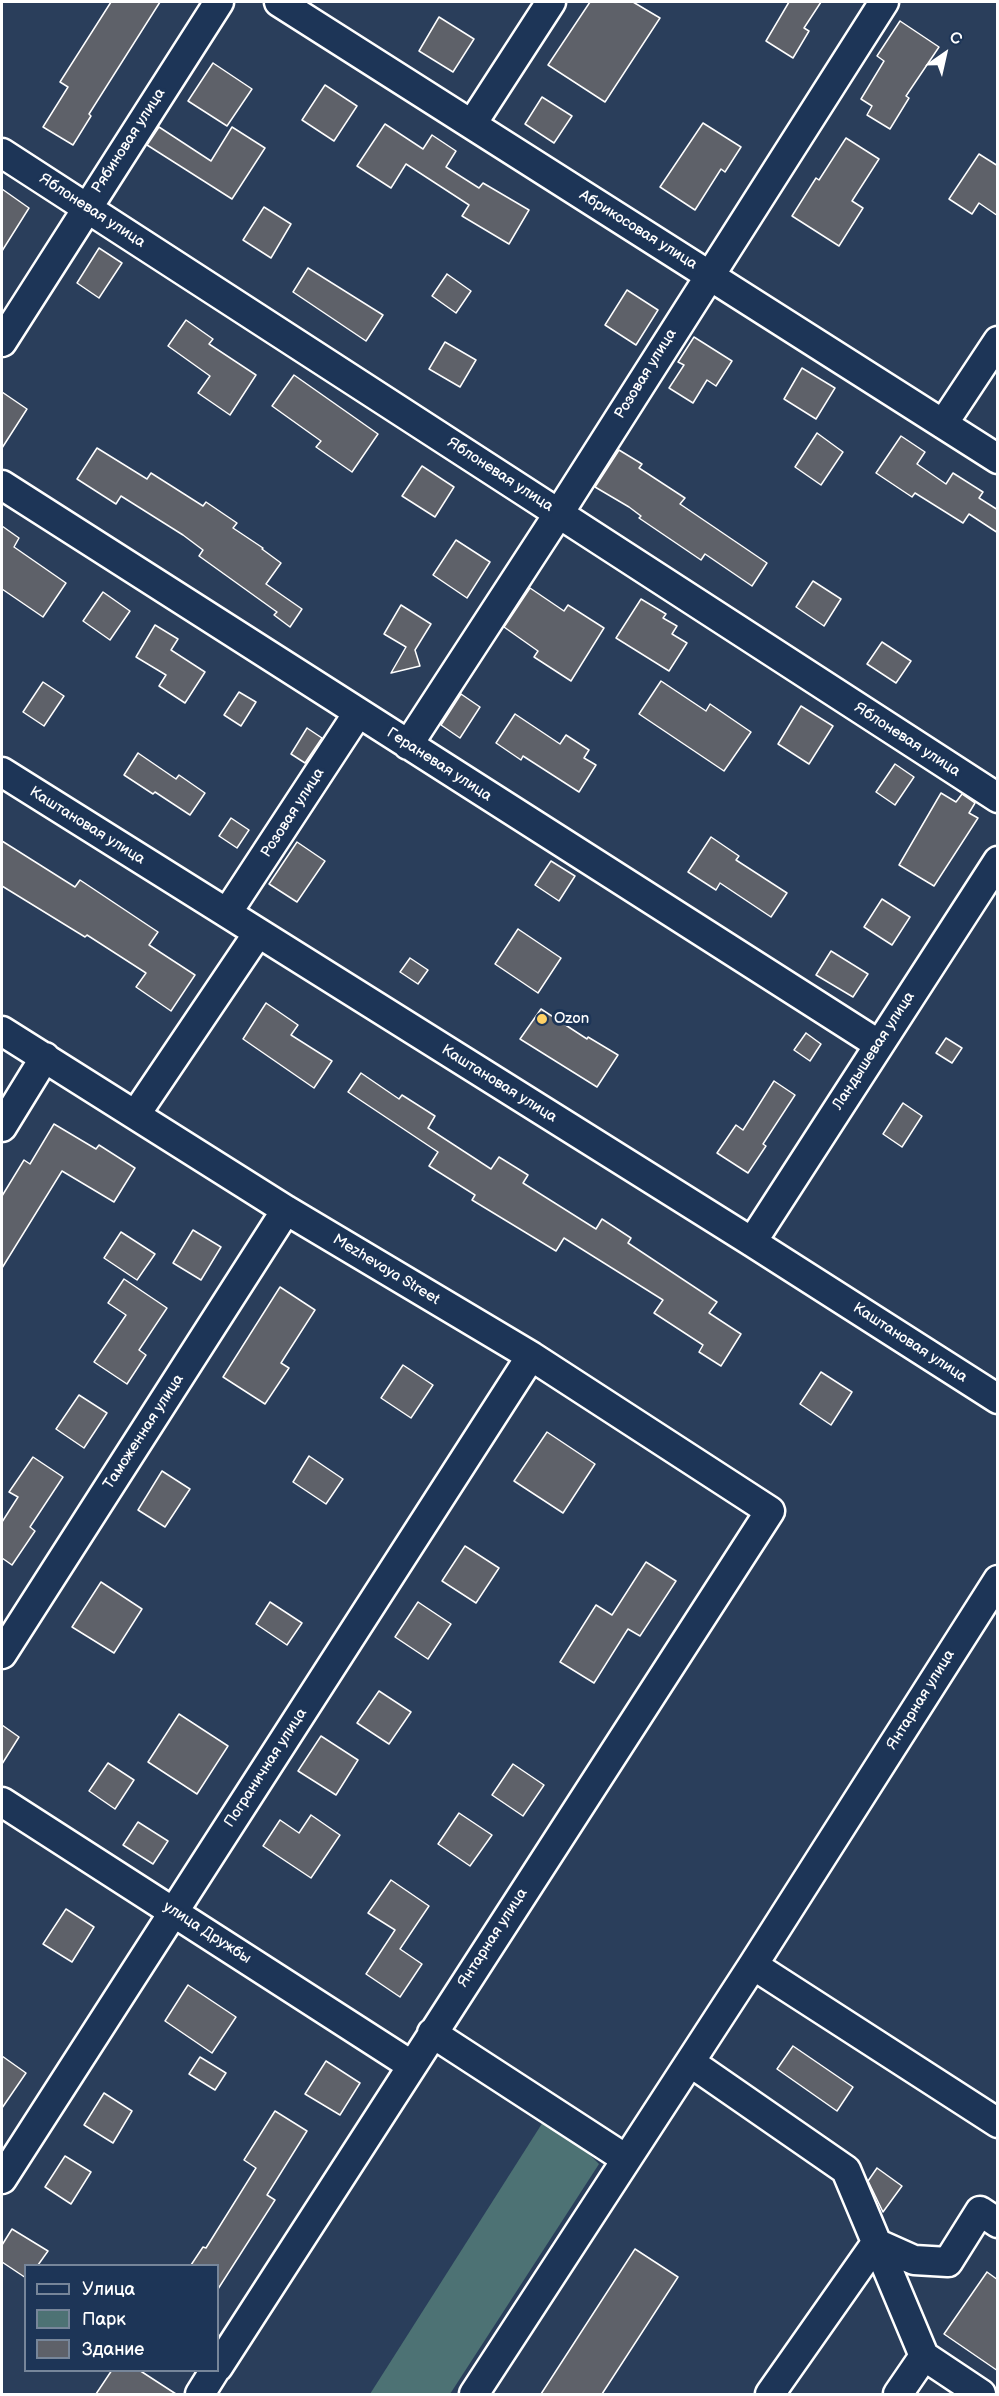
<!DOCTYPE html>
<html>
<head>
<meta charset="utf-8">
<style>
  body { margin:0 }
  #map { position:relative; width:999px; height:2396px; overflow:hidden; background:#2a3e5b; font-family:"Balsamiq Sans",sans-serif }
  canvas { display:block }
  .frame { position:absolute; inset:0; border:3px solid #fff; pointer-events:none }
  .legend { position:absolute; left:24px; top:2264px; width:195px; height:108px; box-sizing:border-box; background:#1d3557; border:2px solid #77869a; margin:0; padding:8px 10px; list-style:none; font-size:18px; color:#fff }
  .legend li { display:flex; align-items:center; gap:12px; height:30px }
  .legend b { width:30px; border:2px solid #77869a }
  .north { position:absolute; left:915px; top:24px; width:60px; height:60px; -webkit-text-stroke:4px #1d3557; paint-order:stroke; rotate:34deg; font-size:16px; font-weight:700; line-height:24px; text-align:center; color:#fff }
  .north::after { content:''; display:block; margin:auto; width:21px; height:27px; background:#fff; clip-path:polygon(50% 0,100% 100%,50% 72%,0 100%) }
</style>
</head>
<body>
<div id="map">
<canvas width="999" height="2396"></canvas>
<div class="frame"></div>
<ul class="legend">
<li><b style="height:8px;background:#1d3557"></b>Улица</li>
<li><b style="height:16px;background:#4d7274"></b>Парк</li>
<li><b style="height:16px;background:#5e6169"></b>Здание</li>
</ul>
<div class="north">С</div>
</div>
<script>
const context = document.querySelector('canvas').getContext('2d');
context.lineJoin = 'round';
function paint(path, color) { context.fillStyle = color; context.fill(path, 'evenodd'); }
const toPath = rows => new Path2D(rows.map(r => 'M' + r).join(''));
function strokePath(path, color, width, dash) { context.strokeStyle = color; context.lineWidth = width; context.lineCap = dash ? 'butt' : 'round'; context.setLineDash(dash || []); context.stroke(path); }
function drawText(font, color, halo, rows, align = 'center') {
  context.font = font + ' "Balsamiq Sans",sans-serif'; context.lineWidth = 6; context.setLineDash([]); context.textBaseline = 'middle'; context.strokeStyle = halo; context.fillStyle = color; for (const [text, x, y, turn = 0] of rows) {
    context.save(); context.translate(x, y); context.rotate((+turn || 0) * Math.PI / 180); context.textAlign = isNaN(turn) ? turn : align; if (halo) context.strokeText(text, 0, 0); context.fillText(text, 0, 0); context.restore();
  }
}
paint(toPath([
  [543,2122,588,2153,599,2164,450,2394,370,2394]
]), '#4d7274');
const building = toPath([
  [111,2,160,2,89,114,91,116,73,145,43,127,68,87,60,82,111,2],
  [590,2,633,2,660,18,605,102,548,65,590,2],
  [789,2,821,2,804,28,809,31,793,58,766,41,789,2],
  [439,17,474,39,453,72,419,51,439,17],
  [900,21,939,47,906,96,909,98,890,129,867,115,872,106,861,99,884,61,877,56,900,21],
  [213,63,252,89,227,126,188,101,213,63],
  [325,85,357,106,334,141,302,120,325,85],
  [542,97,572,116,554,143,525,124,542,97],
  [703,123,741,147,725,172,721,169,695,210,660,187,703,123],
  [385,124,423,149,432,135,456,151,446,167,479,188,483,183,529,210,509,244,462,216,469,205,406,164,391,188,357,166,385,124],
  [159,127,211,161,232,127,265,148,232,199,147,145,159,127],
  [846,138,879,159,852,201,863,208,839,246,792,216,816,178,819,180,846,138],
  [979,154,998,166,998,216,979,203,972,214,949,199,979,154],
  [2,189,29,208,2,251,2,189],
  [264,207,291,224,271,258,243,240,264,207],
  [99,248,122,263,99,298,77,283,99,248],
  [308,268,383,315,366,341,293,292,308,268],
  [447,274,471,291,456,313,432,296,447,274],
  [627,290,658,310,636,345,605,325,627,290],
  [186,320,213,339,209,344,256,375,230,415,198,393,210,376,168,346,186,320],
  [694,337,732,361,716,386,707,380,693,403,669,388,684,365,678,362,694,337],
  [445,342,476,360,460,387,429,369,445,342],
  [802,368,835,388,816,419,784,399,802,368],
  [294,375,378,434,352,472,316,447,321,441,272,406,294,375],
  [2,392,27,409,2,448,2,392],
  [817,433,843,452,821,485,795,467,817,433],
  [901,436,925,452,917,464,946,484,953,473,983,492,979,498,998,510,998,533,969,514,963,523,915,493,912,497,876,473,901,436],
  [97,448,147,479,151,473,203,506,206,502,237,523,233,528,263,548,262,549,281,563,266,584,302,609,290,627,274,615,277,612,199,556,203,550,183,535,121,496,116,504,77,479,97,448],
  [619,450,642,464,639,468,685,498,680,504,767,563,752,586,705,554,701,560,639,518,641,516,629,507,595,487,619,450],
  [422,466,454,487,435,517,402,496,422,466],
  [2,526,19,538,14,547,66,583,43,617,2,589,2,526],
  [456,540,490,562,467,598,433,575,456,540],
  [813,581,841,599,824,626,796,607,813,581],
  [530,588,564,611,568,605,604,628,571,681,534,657,538,651,504,627,530,588],
  [103,592,130,611,110,640,83,621,103,592],
  [641,599,666,614,663,618,677,626,672,634,687,643,669,671,616,638,641,599],
  [401,605,431,624,415,650,420,666,391,673,406,647,384,634,401,605],
  [155,625,178,639,171,650,205,672,185,703,159,686,166,675,136,657,155,625],
  [882,642,911,661,896,683,867,664,882,642],
  [661,681,706,711,710,704,751,732,724,771,639,714,661,681],
  [43,682,64,696,44,726,23,712,43,682],
  [239,692,256,702,241,726,224,715,239,692],
  [461,694,480,707,460,738,441,725,461,694],
  [801,706,833,726,809,764,778,744,801,706],
  [515,714,560,744,566,735,589,750,584,758,596,765,579,792,523,756,521,760,496,743,515,714],
  [307,728,322,738,305,763,291,754,307,728],
  [138,753,176,779,179,775,205,793,190,815,155,792,153,794,124,775,138,753],
  [895,764,914,777,895,805,876,792,895,764],
  [941,793,956,802,962,794,975,803,969,813,978,818,934,886,899,865,941,793],
  [231,818,249,830,237,848,219,836,231,818],
  [711,837,739,856,736,860,787,893,771,917,720,883,716,890,688,872,711,837],
  [2,841,75,887,80,880,158,932,149,945,195,975,171,1011,136,987,146,973,87,935,85,937,2,886,2,841],
  [297,842,325,861,297,902,269,884,297,842],
  [551,861,575,876,559,901,535,885,551,861],
  [882,899,910,917,892,945,864,927,882,899],
  [518,929,561,958,538,993,495,964,518,929],
  [831,951,868,974,853,997,816,975,831,951],
  [410,958,428,970,418,984,400,972,410,958],
  [266,1003,298,1025,291,1035,332,1061,314,1088,243,1039,266,1003],
  [541,1009,587,1039,588,1037,618,1055,597,1087,520,1039,541,1009],
  [806,1033,821,1044,810,1061,794,1050,806,1033],
  [946,1038,962,1048,952,1063,936,1053,946,1038],
  [361,1073,399,1099,402,1095,435,1116,428,1128,491,1169,499,1157,528,1175,523,1183,596,1229,602,1219,631,1238,628,1243,717,1302,709,1313,741,1334,721,1366,699,1352,703,1345,654,1313,663,1300,564,1238,556,1251,472,1200,475,1195,429,1166,438,1152,348,1092,361,1073],
  [774,1081,795,1095,763,1144,766,1146,748,1173,717,1153,736,1125,743,1130,774,1081],
  [903,1103,922,1116,902,1147,883,1134,903,1103],
  [54,1124,96,1149,99,1145,135,1168,114,1202,62,1171,2,1268,2,1196,24,1160,30,1164,54,1124],
  [193,1230,221,1247,201,1280,173,1263,193,1230],
  [121,1232,155,1254,137,1280,104,1258,121,1232],
  [124,1279,167,1308,139,1350,146,1355,127,1384,94,1362,126,1315,108,1303,124,1279],
  [280,1287,315,1310,281,1363,289,1368,265,1404,223,1377,280,1287],
  [403,1365,433,1385,411,1418,381,1398,403,1365],
  [821,1372,852,1392,831,1425,800,1404,821,1372],
  [79,1395,107,1413,84,1448,56,1429,79,1395],
  [547,1432,595,1464,563,1513,514,1481,547,1432],
  [309,1456,343,1479,326,1504,293,1482,309,1456],
  [33,1457,63,1477,30,1527,35,1531,12,1565,2,1558,2,1522,18,1497,9,1492,33,1457],
  [162,1471,190,1489,165,1527,138,1510,162,1471],
  [465,1546,499,1568,476,1603,442,1581,465,1546],
  [646,1562,676,1581,640,1636,628,1629,594,1683,560,1662,596,1605,612,1615,646,1562],
  [101,1582,142,1609,114,1653,72,1627,101,1582],
  [270,1602,302,1623,287,1645,256,1624,270,1602],
  [418,1602,451,1624,428,1659,395,1637,418,1602],
  [379,1691,411,1712,389,1744,357,1723,379,1691],
  [179,1714,228,1746,197,1794,148,1762,179,1714],
  [2,1725,19,1737,2,1764,2,1725],
  [321,1736,358,1760,336,1795,298,1771,321,1736],
  [108,1763,134,1780,115,1809,89,1791,108,1763],
  [513,1764,544,1785,523,1816,492,1795,513,1764],
  [459,1813,492,1835,470,1866,438,1844,459,1813],
  [311,1815,340,1835,311,1878,263,1846,280,1820,299,1833,311,1815],
  [138,1822,168,1841,153,1864,123,1845,138,1822],
  [391,1880,429,1906,400,1949,422,1964,400,1997,366,1974,395,1930,368,1913,391,1880],
  [66,1909,94,1927,72,1962,43,1944,66,1909],
  [188,1985,236,2017,212,2053,165,2021,188,1985],
  [793,2046,853,2087,837,2111,777,2069,793,2046],
  [2,2056,26,2073,2,2108,2,2056],
  [200,2057,226,2073,215,2090,189,2074,200,2057],
  [326,2061,360,2083,340,2115,305,2094,326,2061],
  [104,2093,132,2111,113,2143,84,2125,104,2093],
  [275,2111,307,2131,267,2195,275,2200,218,2289,218,2265,191,2265,203,2247,206,2248,256,2168,244,2160,275,2111],
  [65,2156,91,2172,71,2204,45,2187,65,2156],
  [877,2168,902,2186,883,2212,868,2181,877,2168],
  [12,2229,48,2251,38,2265,26,2265,26,2278,2,2262,2,2245,12,2229],
  [635,2249,678,2277,602,2394,541,2394,635,2249],
  [987,2272,998,2280,998,2371,944,2334,987,2272],
  [112,2370,139,2370,176,2394,96,2394,112,2370]
]);
paint(building, '#5e6169');
strokePath(building, '#fff', 1.5);
const minor = toPath([
  [279,2,998,459],
  [472,124,551,2],
  [2,153,998,798],
  [2,342,219,2],
  [943,424,998,341],
  [2,485,878,1044],
  [408,745,559,513,884,2],
  [2,772,752,1242,998,1399],
  [227,913,358,713],
  [2,1031,286,1210,531,1356,770,1511,218,2367],
  [136,1114,258,933],
  [2,1127,45,1057],
  [752,1242,998,861],
  [2,1654,286,1210],
  [2,1802,411,2065],
  [753,1965,998,2123],
  [432,2033,626,2159],
  [690,2062,846,2170,924,2356,981,2394],
  [2,2179,531,1356],
  [200,2394,215,2370],
  [474,2394,753,1965,998,1580],
  [770,2394,876,2243,914,2260,948,2262,980,2211,998,2223],
  [898,2394,924,2356]
]);
strokePath(minor, '#fff', 33);
strokePath(minor, '#1d3557', 28);
for (const [x, y, r, color] of [
  [542,1019,6,"#ffd166"]
]) { const dot = new Path2D(); dot.arc(x, y, r, 0, 2 * Math.PI); context.fillStyle = color; context.fill(dot); strokePath(dot, '#1d3557', 2); }
drawText('15px', '#fff', '#1d3557', [
  ["Рябиновая улица",129,141,-57],
  ["Яблоневая улица",92,211,33],
  ["Абрикосовая улица",638,230,32],
  ["Розовая улица",646,374,-58],
  ["Яблоневая улица",500,475,33],
  ["Яблоневая улица",907,740,33],
  ["Гераневая улица",439,765,33],
  ["Розовая улица",293,813,-57],
  ["Каштановая улица",87,826,32],
  ["Ландышевая улица",874,1051,-57],
  ["Каштановая улица",499,1084,32],
  ["Mezhevaya Street",386,1270,31],
  ["Каштановая улица",910,1343,33],
  ["Таможенная улица",144,1432,-57],
  ["Янтарная улица",921,1700,-58],
  ["Пограничная улица",266,1768,-57],
  ["улица Дружбы",207,1933,33],
  ["Янтарная улица",493,1938,-57]
]);
drawText('15px', '#fff', '#1d3557', [
  ["Ozon",554,1019]
], 'left');
</script>
</body>
</html>
